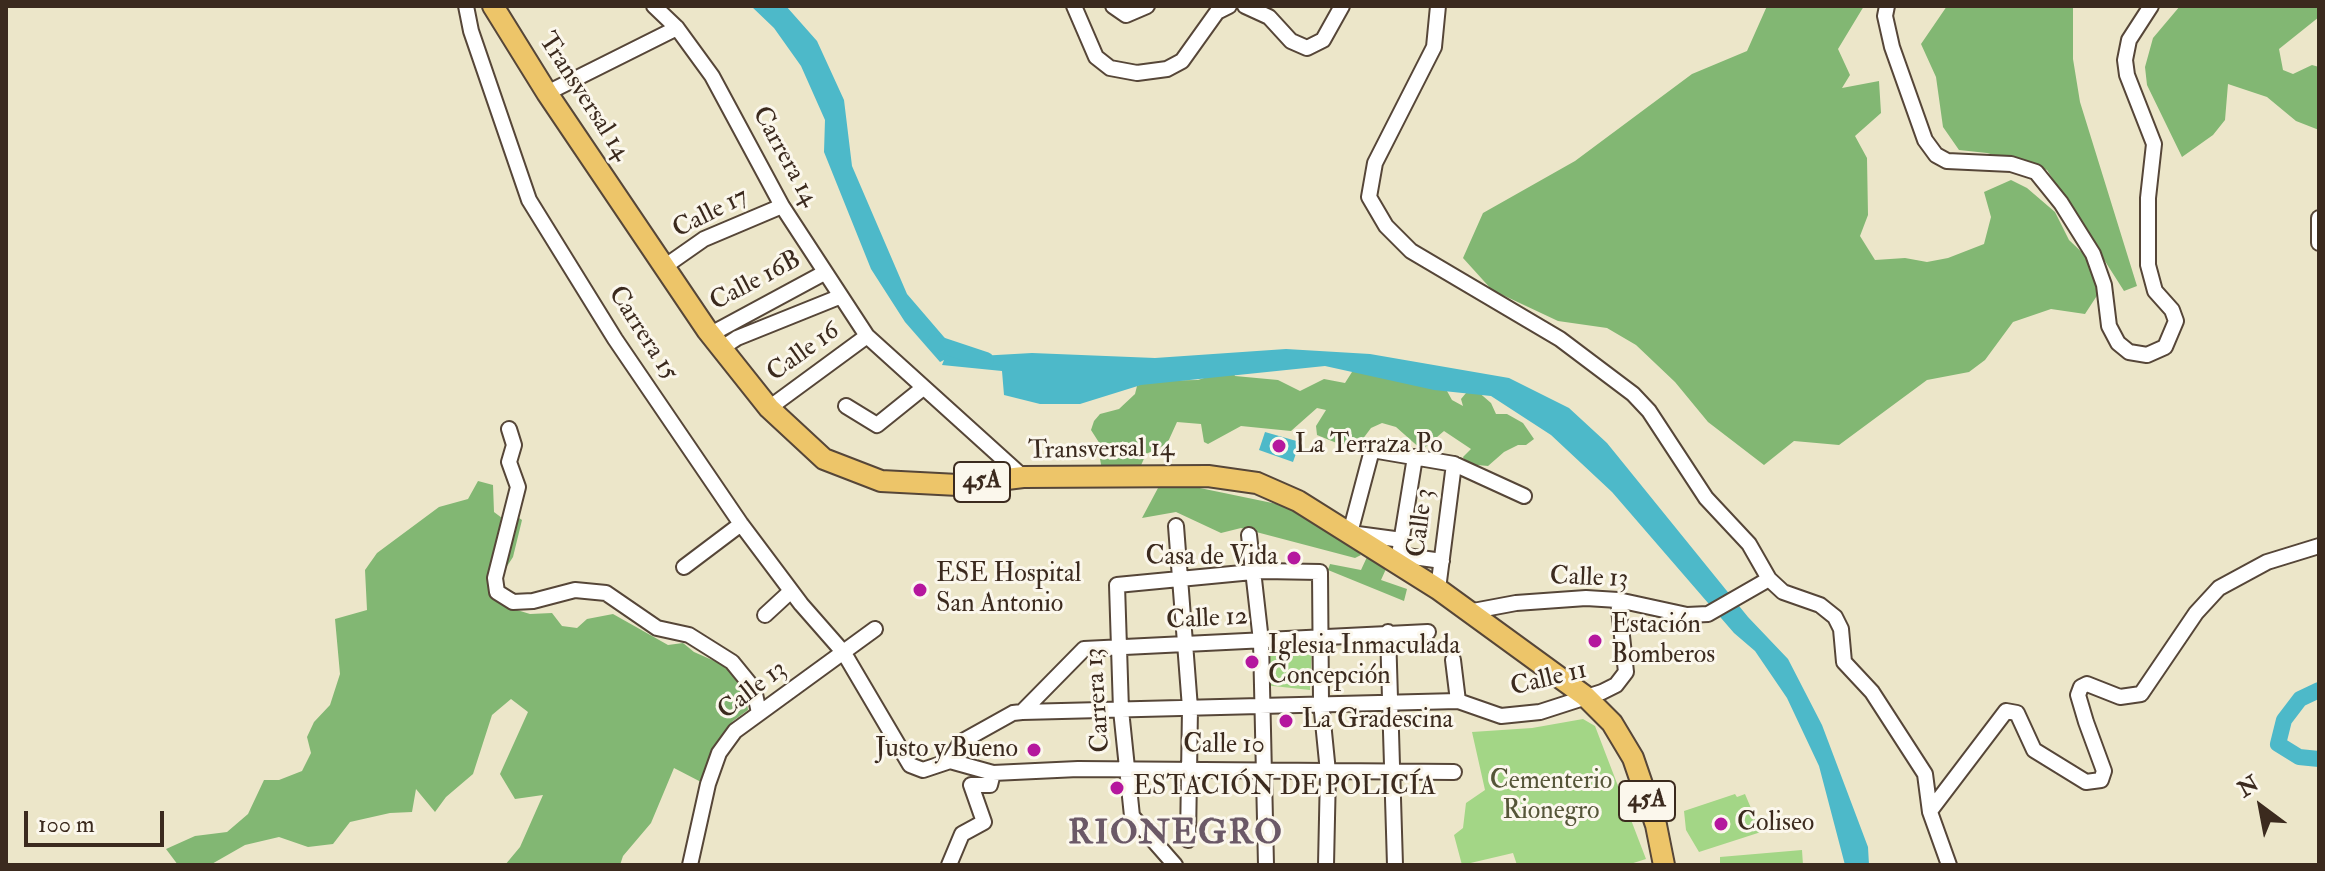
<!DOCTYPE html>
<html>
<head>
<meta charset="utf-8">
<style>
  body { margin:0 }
  #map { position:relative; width:2325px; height:871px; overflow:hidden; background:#ece6c9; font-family:"IM FELL Double Pica",serif }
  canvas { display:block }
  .frame { position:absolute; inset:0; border:8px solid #3b2a1e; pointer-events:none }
  .north { position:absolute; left:2221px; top:767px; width:80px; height:80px; -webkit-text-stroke:6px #fbf7ec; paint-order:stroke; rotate:328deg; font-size:22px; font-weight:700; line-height:32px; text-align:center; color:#3b2a1e }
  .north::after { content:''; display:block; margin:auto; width:28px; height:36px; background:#3b2a1e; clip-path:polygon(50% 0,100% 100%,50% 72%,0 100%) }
  .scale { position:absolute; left:24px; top:811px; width:140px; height:36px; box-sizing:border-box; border:4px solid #3b2a1e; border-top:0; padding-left:10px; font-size:24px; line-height:28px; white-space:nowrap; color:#3b2a1e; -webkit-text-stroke:6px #fbf7ec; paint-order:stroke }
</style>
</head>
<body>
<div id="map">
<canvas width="2325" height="871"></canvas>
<div class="frame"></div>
<div class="north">N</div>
<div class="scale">100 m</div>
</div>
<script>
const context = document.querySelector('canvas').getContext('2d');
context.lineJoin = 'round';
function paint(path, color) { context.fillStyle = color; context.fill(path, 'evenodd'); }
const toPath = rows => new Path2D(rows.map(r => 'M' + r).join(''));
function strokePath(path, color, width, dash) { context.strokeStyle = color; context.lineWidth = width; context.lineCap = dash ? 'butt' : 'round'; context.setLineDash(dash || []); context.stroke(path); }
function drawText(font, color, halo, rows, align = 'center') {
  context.font = font + ' "IM FELL Double Pica",serif'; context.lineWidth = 6; context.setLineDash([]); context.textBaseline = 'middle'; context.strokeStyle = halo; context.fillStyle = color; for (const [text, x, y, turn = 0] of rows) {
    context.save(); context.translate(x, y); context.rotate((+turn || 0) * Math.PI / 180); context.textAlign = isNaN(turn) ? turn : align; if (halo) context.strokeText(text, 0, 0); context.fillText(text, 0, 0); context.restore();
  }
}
paint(toPath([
  [1260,647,1312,648,1310,690,1264,685],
  [1583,719,1595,726,1646,859,1627,865,1517,865,1513,853,1462,865,1454,835,1463,828,1466,803,1485,790,1472,732,1532,728],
  [1735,794,1737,797,1745,794,1761,832,1699,852,1686,830,1684,811],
  [1802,850,1803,865,1720,865,1720,857]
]), '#a3d686');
paint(toPath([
  [1767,6,1864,6,1838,49,1850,75,1842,88,1879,81,1881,113,1855,136,1867,158,1868,215,1860,236,1875,260,1905,258,1927,262,1948,258,1984,244,1991,217,1984,192,2011,180,2027,188,2055,212,2069,240,2091,261,2100,291,2085,314,2051,309,2013,322,1985,360,1969,372,1927,380,1839,445,1794,441,1764,465,1708,422,1675,382,1636,345,1607,328,1558,321,1492,290,1463,258,1483,213,1575,161,1692,74,1747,51],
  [1947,6,2073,6,2073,59,2080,102,2137,286,2124,291,2047,170,1987,153,1959,150,1943,127,1936,77,1921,44],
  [2180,6,2319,6,2319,17,2279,49,2283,70,2293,74,2312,65,2319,67,2319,130,2296,121,2267,97,2228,84,2225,120,2213,135,2182,157,2147,85,2145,67,2153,38],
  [1362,366,1447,391,1452,400,1463,406,1461,399,1466,393,1476,390,1491,403,1496,414,1507,414,1523,423,1534,439,1526,445,1518,445,1504,452,1488,466,1466,464,1463,457,1471,449,1444,431,1422,450,1396,427,1382,423,1371,428,1356,448,1349,448,1317,435,1316,426,1326,410,1317,408,1291,431,1241,426,1208,444,1204,442,1201,424,1177,422,1167,444,1146,454,1139,470,1103,475,1100,459,1107,455,1091,430,1094,421,1100,414,1119,409,1135,394,1137,386,1147,381,1198,380,1210,376,1213,368,1231,368,1235,376,1278,380,1300,391,1324,379,1345,383,1352,372],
  [478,481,493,485,494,512,502,518,516,516,522,520,513,557,495,585,494,598,504,606,530,614,552,613,562,626,577,628,587,619,613,614,668,645,683,643,694,652,728,667,744,681,748,710,733,721,712,749,701,782,674,768,651,823,623,856,620,865,505,865,520,847,543,795,515,799,500,774,528,712,511,699,492,715,473,774,446,797,435,812,416,789,412,812,390,813,350,822,333,844,308,847,279,837,245,845,210,865,178,865,166,849,195,836,227,832,248,814,264,780,279,780,302,771,311,753,307,737,314,722,330,705,340,674,335,619,367,610,365,570,377,553,439,507,468,499],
  [1195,487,1282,505,1343,538,1361,555,1355,558,1241,528,1221,533,1176,512,1142,518,1158,488],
  [1378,556,1386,569,1381,580,1407,589,1404,601,1328,570,1330,564,1361,570,1367,557]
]), '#82b773');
paint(toPath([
  [751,6,786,6,817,41,844,100,852,166,907,294,956,351,979,356,1032,353,1155,358,1286,349,1370,354,1509,378,1569,408,1607,443,1748,617,1788,659,1822,725,1868,847,1869,865,1845,865,1819,766,1787,698,1755,651,1734,633,1612,492,1551,435,1491,396,1434,390,1325,366,1141,385,1080,404,1040,404,1004,395,1002,371,942,365,944,360,940,362,905,322,871,269,824,152,825,120,801,66,774,28],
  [1265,432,1300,442,1293,462,1259,450]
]), '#4db9c9');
strokePath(toPath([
  [935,343,986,360],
  [2319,690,2300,699,2284,720,2278,744,2299,757,2319,759]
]), '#4db9c9', 16);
const minor = toPath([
  [466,6,471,31,529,200,615,339,741,524,801,604,844,653,910,765,923,770,950,761],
  [654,6,677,28,712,76,782,206,867,336,1023,477],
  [1074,6,1096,57,1110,68,1137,73,1167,69,1182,61,1217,12,1229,6],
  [1113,6,1126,15,1147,6],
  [1245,6,1269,17,1291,41,1307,48,1323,40,1342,6],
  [1438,6,1434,47,1375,163,1369,197,1386,226,1411,251,1560,339,1633,394,1649,411,1706,498,1749,544,1769,579,1783,592,1820,605,1835,617,1841,629,1844,662,1872,692,1925,774,1930,812,1949,865],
  [1887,6,1885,16,1892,47,1925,140,1936,155,1947,161,2011,164,2036,172,2061,203,2093,254,2104,285,2109,326,2118,343,2129,352,2147,355,2165,347,2176,321,2172,310,2155,291,2148,265,2148,198,2154,144,2127,75,2125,60,2129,40,2151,6],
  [547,93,677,28],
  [2319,218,2319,243],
  [664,267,704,239,782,206],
  [711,334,824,273],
  [722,348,737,338,839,297],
  [846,406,877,425,923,388],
  [769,408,867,336],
  [509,429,514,445,509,462,518,487,495,578,497,592,513,602,533,601,575,590,606,593,657,628,689,635,732,662,754,689,759,713],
  [1415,457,1399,555,1442,561],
  [1176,526,1190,708,1188,840],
  [1249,535,1261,641,1266,865],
  [1402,540,1350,533,1372,450,1454,464,1524,496],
  [684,567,741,524],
  [1438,589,1454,464],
  [1468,612,1516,603,1586,598,1618,600,1687,615,1708,614,1769,579],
  [765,615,791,591],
  [1388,632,1395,865],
  [1453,660,1458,701],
  [1022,712,1084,649,1428,632],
  [950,761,961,742,1013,713,1022,712,1458,701,1501,716,1540,712,1602,692,1616,685,1626,672,1618,600],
  [950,761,993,773,1078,769,1454,772],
  [1930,811,2006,711,2017,713,2034,750,2086,782,2101,780,2104,771,2086,722,2078,695,2081,687,2087,684,2120,697,2141,694,2196,613,2219,588,2267,562,2319,546],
  [690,865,708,784,719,753,735,731,875,629],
  [949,865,962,834,984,822,971,785,990,785,993,773],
  [1175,865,1132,816,1121,710,1117,585,1263,571,1320,572,1321,702,1328,772,1326,865]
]);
const highway = toPath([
  [493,6,547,93,707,330,769,408,824,459,881,481,958,485,1023,477,1208,476,1257,483,1298,501,1438,589,1585,696,1612,723,1633,758,1656,825,1664,865]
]);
strokePath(minor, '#564638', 18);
strokePath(highway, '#564638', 24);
strokePath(minor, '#fff', 14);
strokePath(highway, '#edc569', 20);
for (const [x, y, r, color] of [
  [1279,446,8,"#b5179e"],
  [1294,558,8,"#b5179e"],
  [920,590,8,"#b5179e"],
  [1595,641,8,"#b5179e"],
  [1252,662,8,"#b5179e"],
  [1286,721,8,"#b5179e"],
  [1034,750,8,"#b5179e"],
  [1117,788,8,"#b5179e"],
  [1721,824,8,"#b5179e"]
]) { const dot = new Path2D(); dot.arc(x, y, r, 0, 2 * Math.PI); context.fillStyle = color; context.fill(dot); strokePath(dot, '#fbf7ec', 3); }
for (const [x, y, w] of [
  [982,482,56],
  [1647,801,56]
]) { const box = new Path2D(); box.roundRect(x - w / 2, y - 20, w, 40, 6); context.fillStyle = '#fbf7ec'; context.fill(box); strokePath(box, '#3b2a1e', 2); }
drawText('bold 24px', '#3b2a1e', null, [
  ["45A",982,482],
  ["45A",1647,801]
]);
drawText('26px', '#3b2a1e', '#fbf7ec', [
  ["Transversal 14",583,97,57],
  ["Carrera 14",784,157,61],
  ["Calle 17",711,214,-27],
  ["Calle 16B",756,282,-28],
  ["Carrera 15",642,334,57],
  ["Calle 16",804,353,-36],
  ["Transversal 14",1101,451,-1],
  ["Calle 3",1422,523,-83],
  ["Calle 13",1589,579,2],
  ["Calle 12",1207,620,-3],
  ["Calle 11",1549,680,-14],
  ["Calle 13",753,691,-38],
  ["Carrera 13",1099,700,-94],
  ["Calle 10",1224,746]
]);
drawText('26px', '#3b2a1e', '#fbf7ec', [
  ["La Terraza Po",1295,446],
  ["Casa de Vida",1278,558,"right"],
  ["ESE Hospital",936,575],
  ["San Antonio",936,605],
  ["Estación",1611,626],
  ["Bomberos",1611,656],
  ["Iglesia Inmaculada",1268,647],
  ["Concepción",1268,677],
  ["La Gradescina",1302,721],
  ["Justo y Bueno",1018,750,"right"],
  ["ESTACIÓN DE POLICÍA",1133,788],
  ["Coliseo",1737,824]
], 'left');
drawText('26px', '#555538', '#fbf7ec', [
  ["Cementerio",1551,782],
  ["Rionegro",1551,812]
]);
context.letterSpacing = '2px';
drawText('bold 34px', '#6b5967', '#fbf7ec', [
  ["RIONEGRO",1176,836]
]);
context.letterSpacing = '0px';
</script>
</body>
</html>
